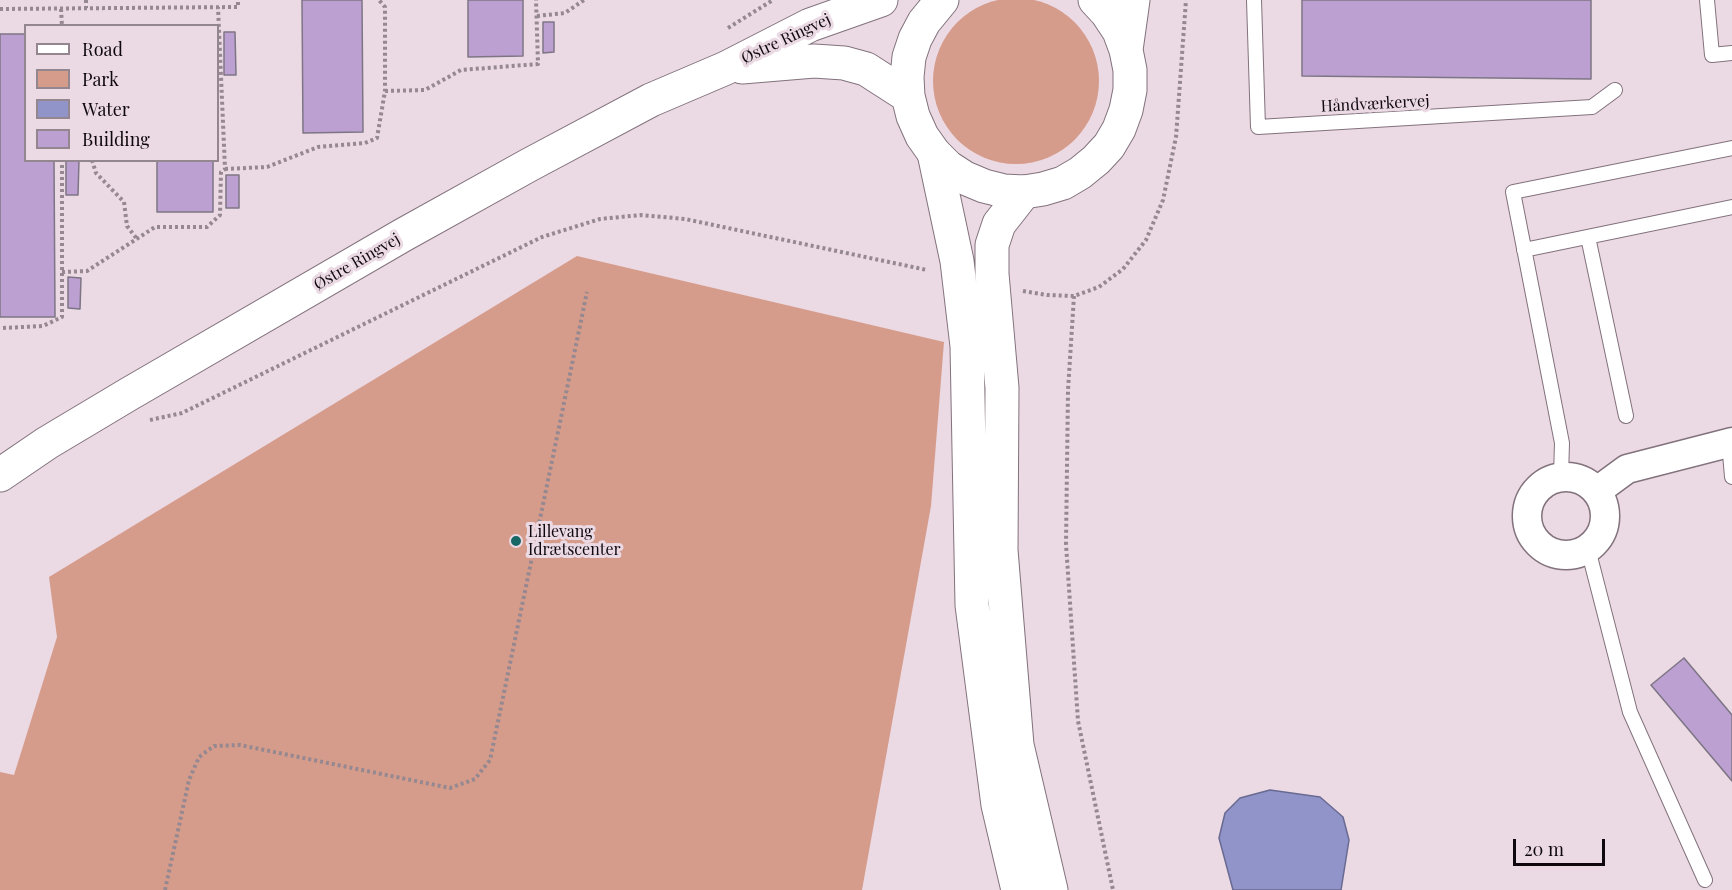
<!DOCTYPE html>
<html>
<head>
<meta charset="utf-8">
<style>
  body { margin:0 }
  #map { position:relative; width:1732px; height:890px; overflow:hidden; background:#ebd9e4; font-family:"Playfair Display",serif }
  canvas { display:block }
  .legend { position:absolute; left:24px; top:24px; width:195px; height:138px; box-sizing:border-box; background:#ebd9e4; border:2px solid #93868e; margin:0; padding:8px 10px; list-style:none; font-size:18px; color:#0f090d }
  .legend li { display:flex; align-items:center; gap:12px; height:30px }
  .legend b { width:30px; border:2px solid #93868e }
  .scale { position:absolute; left:1513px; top:839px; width:92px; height:27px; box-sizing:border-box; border:3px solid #0f090d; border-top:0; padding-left:8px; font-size:18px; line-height:21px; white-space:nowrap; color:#0f090d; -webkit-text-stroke:4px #ebd9e4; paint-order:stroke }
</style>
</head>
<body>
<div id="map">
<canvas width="1732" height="890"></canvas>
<ul class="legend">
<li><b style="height:8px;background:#fff"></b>Road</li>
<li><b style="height:16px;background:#d69c8b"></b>Park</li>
<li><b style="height:16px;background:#9094c9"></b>Water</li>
<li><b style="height:16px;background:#bca0d2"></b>Building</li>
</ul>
<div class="scale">20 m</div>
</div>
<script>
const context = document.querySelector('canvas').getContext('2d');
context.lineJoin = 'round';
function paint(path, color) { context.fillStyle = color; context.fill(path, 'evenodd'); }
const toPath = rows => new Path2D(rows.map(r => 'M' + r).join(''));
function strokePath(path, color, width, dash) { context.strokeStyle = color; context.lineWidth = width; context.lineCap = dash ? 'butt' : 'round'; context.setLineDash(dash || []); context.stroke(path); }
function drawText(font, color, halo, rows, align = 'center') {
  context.font = font + ' "Playfair Display",serif'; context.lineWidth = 6; context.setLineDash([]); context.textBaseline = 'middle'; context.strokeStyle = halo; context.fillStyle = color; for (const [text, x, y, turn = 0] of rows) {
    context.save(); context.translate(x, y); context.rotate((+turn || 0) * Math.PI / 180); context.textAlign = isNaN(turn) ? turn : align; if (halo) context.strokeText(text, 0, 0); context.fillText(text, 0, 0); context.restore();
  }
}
paint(toPath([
  '933 81a83 83 0 1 1 166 0a83 83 0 1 1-166 0Z',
  [577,256,944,342,931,506,862,890,0,890,0,772,14,775,57,637,49,577]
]), '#d69c8b');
const water = toPath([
  [1270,790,1320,797,1343,817,1349,840,1341,890,1233,890,1219,838,1225,813,1240,798,1270,790]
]);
paint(water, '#9094c9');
strokePath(water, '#696a91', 1.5);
const building = toPath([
  [302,0,362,0,363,132,303,133,302,0],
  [468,0,523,0,523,56,468,57,468,0],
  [1302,0,1591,0,1591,79,1302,76,1302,0],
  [543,22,554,22,554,52,543,53,543,22],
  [224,32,235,32,236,75,224,75,224,32],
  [0,34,26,34,26,160,54,160,55,317,0,317,0,34],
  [66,160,79,160,78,195,66,195,66,160],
  [157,160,213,160,213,212,157,212,157,160],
  [226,175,239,175,239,208,226,208,226,175],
  [68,277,81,278,80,309,68,308,68,277],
  [1684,658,1732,715,1732,781,1651,685,1684,658]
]);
paint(building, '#bca0d2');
strokePath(building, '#7d7584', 1.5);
const lane = toPath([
  [1254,0,1258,127,1592,107,1615,90],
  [1707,0,1712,55,1732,53],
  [1588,237,1626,416],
  [1524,250,1732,207],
  [1729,442,1732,477],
  [1561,476,1562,443,1513,192,1732,148],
  [1588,549,1630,712,1705,880]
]);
const street = toPath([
  '1527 516a39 39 0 1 1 78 0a39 39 0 1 1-78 0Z',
  [1597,491,1627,469,1732,442]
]);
const primary = toPath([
  [942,0,924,22,915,39,909,57,907,77,908,96,913,116,922,136,934,153,948,167,965,178,984,186,1004,191,1024,192,1043,189,1063,183,1080,173,1096,160,1109,146,1119,129,1126,110,1130,90,1130,70,1126,50,1119,31,1107,13,1095,0],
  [1126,50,1133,0],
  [742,67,814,61,844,63,866,69,908,96],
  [0,475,47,443,129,394,403,235,529,165,651,100,726,68,810,25,881,0]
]);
const highway = toPath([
  [934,153,957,261,967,346,972,605,998,805,1018,890],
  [1024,192,999,224,992,245,992,274,1002,388,1001,550,1017,745,1051,890]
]);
strokePath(lane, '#82727c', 16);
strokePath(street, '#82727c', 31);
strokePath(primary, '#82727c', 35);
strokePath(highway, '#82727c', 35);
strokePath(toPath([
  [86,0,86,8],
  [0,9,238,7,238,0],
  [61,9,62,26],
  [537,16,565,13,584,0],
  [728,28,773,0],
  [385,91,425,90,461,70,538,64,536,0],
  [92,160,96,173,124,202,127,226,137,239],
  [225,169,267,167,318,147,365,143,377,138,385,91,385,7,379,0],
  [62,272,87,271,155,227,207,227,220,215,221,172,225,169,218,7],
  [1023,291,1047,295,1074,296,1099,287,1123,269,1146,240,1163,200,1176,137,1186,0],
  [1074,296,1068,390,1066,544,1078,721,1113,890],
  [3,328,43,326,62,317,62,160],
  [150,420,182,413,542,237,600,219,641,215,685,219,927,270],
  [165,890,189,780,199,757,214,746,240,745,450,788,475,779,490,760,587,292]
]), '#958890', 4, [3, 3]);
strokePath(lane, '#fff', 14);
strokePath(street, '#fff', 28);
strokePath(primary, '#fff', 33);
strokePath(highway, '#fff', 33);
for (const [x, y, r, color] of [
  [516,541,6,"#186665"]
]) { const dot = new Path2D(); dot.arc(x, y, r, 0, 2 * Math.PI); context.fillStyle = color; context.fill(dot); strokePath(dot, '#ebd9e4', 2); }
drawText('16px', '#0f090d', '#ebd9e4', [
  ["Østre Ringvej",786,39,-25],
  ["Håndværkervej",1375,104,-3],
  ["Østre Ringvej",357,262,-30]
]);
drawText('16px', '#0f090d', '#ebd9e4', [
  ["Lillevang",528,532],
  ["Idrætscenter",528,550]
], 'left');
</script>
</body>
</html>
